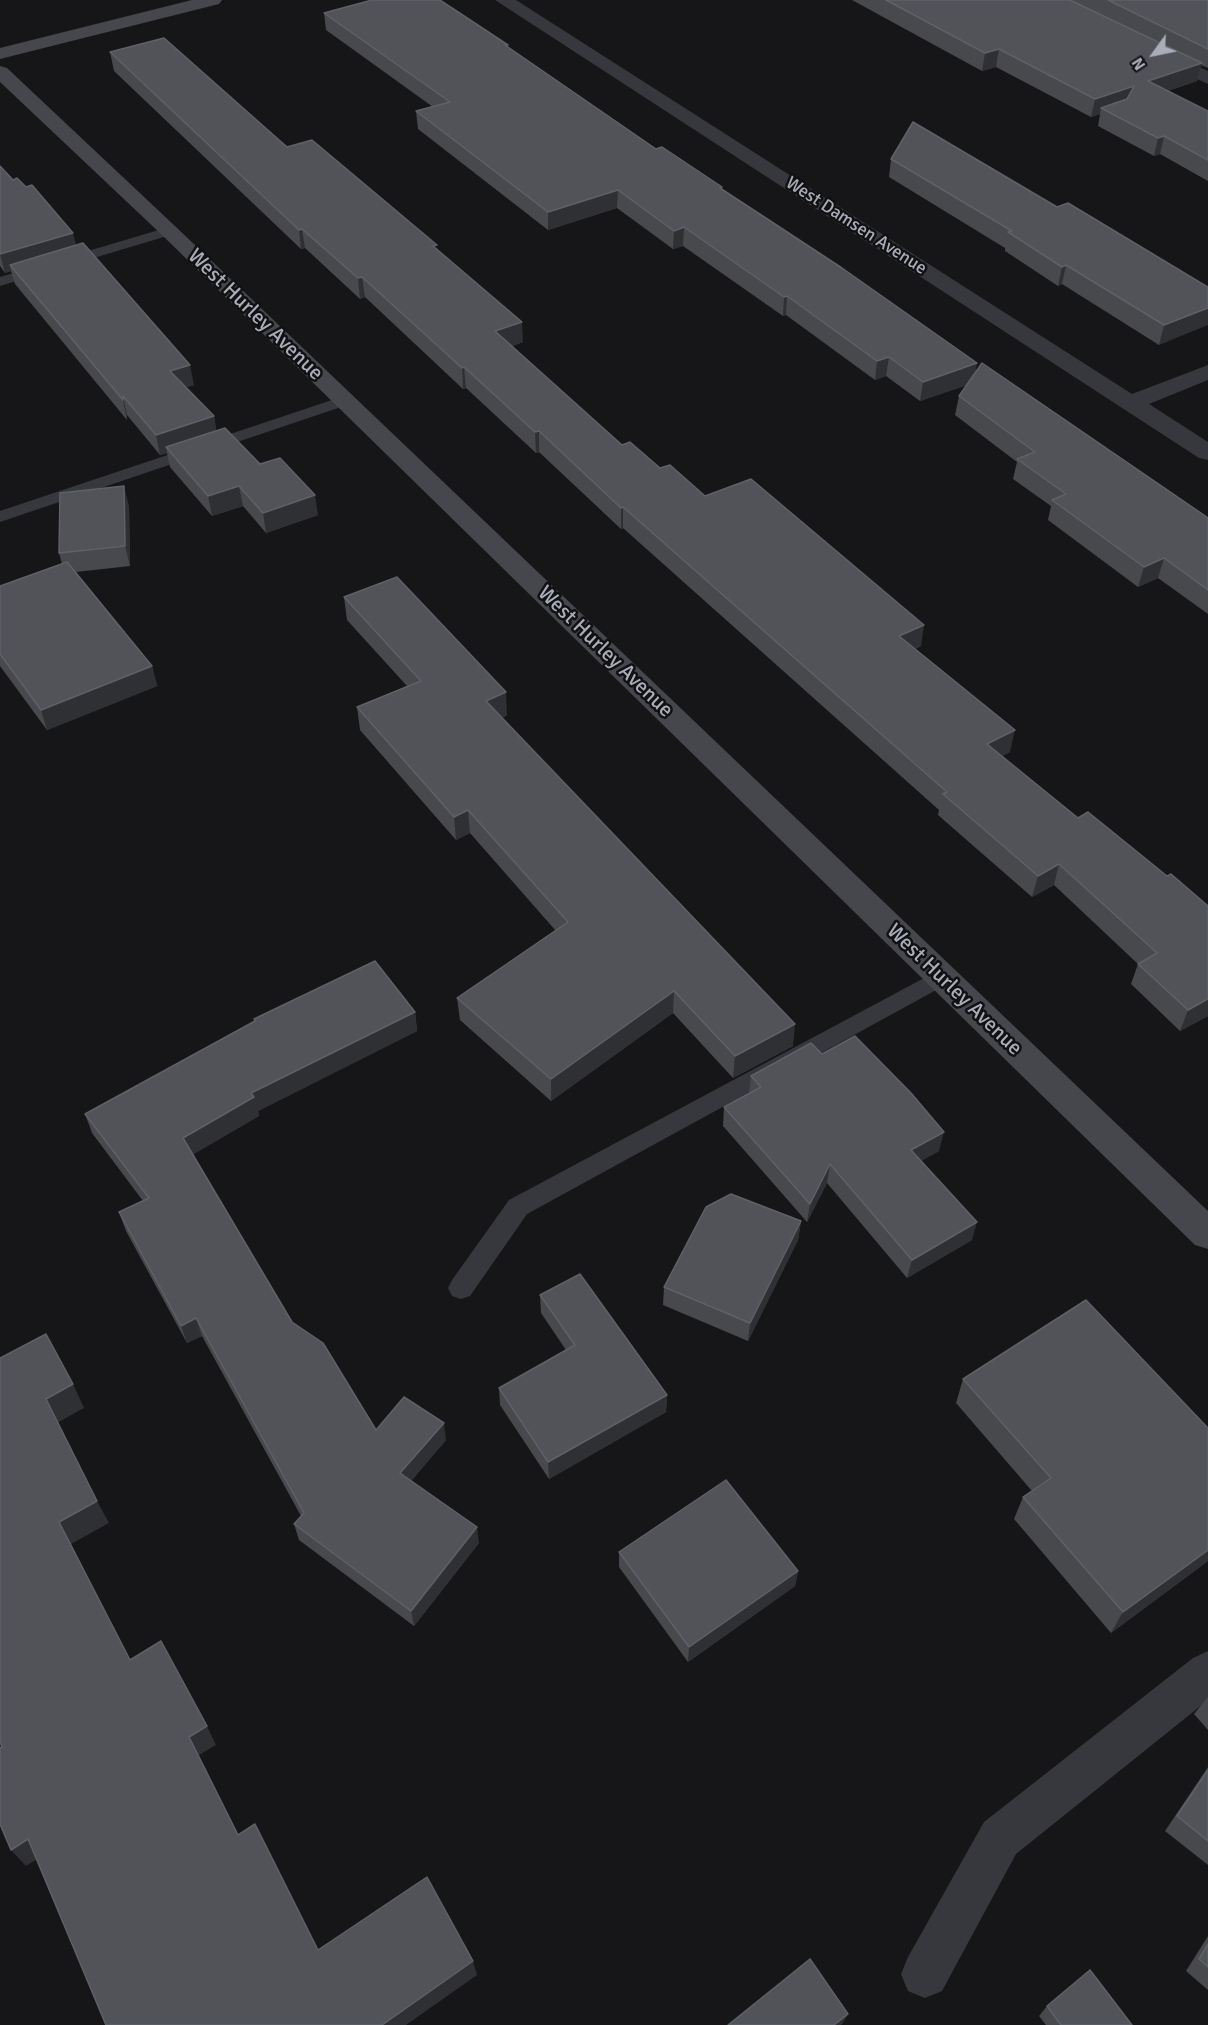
<!DOCTYPE html>
<html>
<head>
<meta charset="utf-8">
<style>
  body { margin:0 }
  #map { position:relative; width:1208px; height:2025px; overflow:hidden; background:#161618; font-family:Signika,sans-serif }
  canvas { display:block }
  .north { position:absolute; left:1124px; top:24px; width:60px; height:60px; -webkit-text-stroke:4px #111113; paint-order:stroke; rotate:237deg; font-size:16px; font-weight:700; line-height:24px; text-align:center; color:#a8adb8 }
  .north::after { content:''; display:block; margin:auto; width:21px; height:27px; background:#a8adb8; clip-path:polygon(50% 0,100% 100%,50% 72%,0 100%) }
</style>
</head>
<body>
<div id="map">
<canvas width="1208" height="2025"></canvas>
<div class="north">N</div>
</div>
<script>
const context = document.querySelector('canvas').getContext('2d');
context.lineJoin = 'round';
const toPath = rows => new Path2D(rows.map(r => 'M' + r).join(''));
function paint(path, color) { context.fillStyle = color; context.fill(path, 'evenodd'); }
function strokePath(path, color, width, dash) { context.strokeStyle = color; context.lineWidth = width; context.lineCap = dash ? 'butt' : 'round'; context.setLineDash(dash || []); context.stroke(path); }
function drawText(font, color, halo, rows, align = 'center') {
  context.font = font + ' Signika,sans-serif'; context.lineWidth = 5; context.setLineDash([]); context.textBaseline = 'middle'; context.strokeStyle = halo; context.fillStyle = color; for (const [text, x, y, turn = 0] of rows) {
    context.save(); context.translate(x, y); context.rotate((+turn || 0) * Math.PI / 180); context.textAlign = isNaN(turn) ? turn : align; if (halo) context.strokeText(text, 0, 0); context.fillText(text, 0, 0); context.restore();
  }
}
paint(toPath([
  [169,227,174,228,176,231,174,234,0,286,0,277,169,227],
  [344,396,350,398,352,401,350,404,0,522,0,511,344,396],
  [941,969,949,971,952,977,949,983,527,1214,470,1296,461,1299,452,1296,448,1288,452,1280,509,1200,941,969]
]), '#37383d');
paint(toPath([
  [495,0,516,0,1132,394,1208,365,1208,380,1149,404,1208,442,1208,460,1199,458,495,0],
  [1159,49,1208,71,1208,84,1153,58,1150,54,1153,50,1159,49],
  [1208,1651,1208,1700,1016,1854,942,1991,925,1998,908,1991,901,1974,908,1957,984,1822,1193,1658,1208,1651]
]), '#37383d');
paint(toPath([
  [192,0,222,0,219,4,0,59,0,48,192,0],
  [0,66,7,68,176,227,1208,1211,1208,1249,1195,1245,162,235,0,82,0,66]
]), '#45474d');
paint(toPath([
  [852,0,1208,0,1208,68,1201,65,1197,81,1168,91,1208,111,1208,181,1160,154,1154,156,1098,126,1100,114,1091,117,996,67,982,71],
  [324,13,508,47,656,149,722,187,722,189,975,373,1208,518,1208,614,1158,578,1138,587,1048,520,1051,506,1013,479,1017,462,955,415,959,396,966,385,920,401,886,376,875,380,786,315,783,316,683,246,673,249,617,208,548,230,418,129,416,111,433,107,326,30],
  [110,52,287,147,438,250,523,342,512,346,622,445,705,496,921,646,915,649,1010,752,1002,756,1208,1016,1180,1031,1131,984,1138,964,1054,885,1032,897,938,815,939,810,623,528,621,529,539,452,536,453,466,388,463,389,365,297,360,299,305,248,301,249,114,71],
  [891,159,1057,207,1208,287,1159,345,1062,284,1058,286,1005,251,1005,248,889,177],
  [0,166,76,245,194,385,186,387,214,416,216,430,260,464,318,515,266,533,243,506,212,516,170,467,167,453,160,455,127,415,127,420,15,284,11,271,5,273,0,266],
  [129,506,130,566,76,572,152,666,157,686,47,730,0,666,0,586,62,564,59,553],
  [344,597,507,715,502,718,793,1046,733,1078,673,1013,551,1101,460,1020,457,998,556,931,470,833,456,840,360,730,357,707,407,686,347,620],
  [415,1012,417,1031,258,1111,259,1116,193,1154,292,1322,376,1430,446,1440,411,1481,479,1543,414,1626,299,1540,294,1524,301,1516,202,1336,187,1343,126,1231,119,1212,143,1201,92,1133,85,1114,254,1022,254,1019],
  [822,1054,939,1151,921,1161,972,1240,907,1278,827,1183,807,1222,723,1126,724,1107,749,1093,751,1076],
  [801,1221,798,1240,748,1341,663,1305,664,1287],
  [540,1295,667,1395,666,1412,549,1479,500,1405,499,1388,566,1350,541,1313],
  [963,1379,1208,1561,1111,1633,1014,1519,1023,1497,1032,1491,956,1403],
  [619,1552,798,1571,795,1586,688,1662,619,1567],
  [1208,1697,1208,1730,1194,1714],
  [1208,1767,1208,1865,1165,1831],
  [1208,1936,1208,1990,1186,1971],
  [1047,2006,1132,2025,1046,2025,1039,2016]
]), '#47494d');
paint(toPath([
  [999,49,996,67,982,71,985,53],
  [1202,63,1197,81,1144,99,1148,81],
  [1134,86,1130,104,1101,108,1100,114,1091,117,1095,99],
  [1164,136,1160,154,1154,156,1158,138],
  [618,190,617,208,548,230,548,212],
  [684,227,683,246,673,249,674,231],
  [302,229,305,248,301,249,299,230],
  [73,233,78,252,10,265,11,271,5,273,0,254],
  [1066,265,1062,284,1058,286,1062,267],
  [362,277,365,297,360,299,358,278],
  [787,296,786,315,783,316,784,297],
  [1208,308,1208,325,1159,345,1164,325],
  [522,322,523,342,496,351,495,331],
  [889,357,886,376,875,380,877,361],
  [977,363,974,383,920,401,923,382],
  [190,365,194,385,174,391,170,371],
  [464,367,466,388,463,389,462,368],
  [123,396,127,415,127,420,123,400],
  [214,416,217,436,166,447,167,453,160,455,156,435],
  [539,431,539,452,536,453,535,432],
  [124,486,129,506,130,566,125,546],
  [239,486,243,506,212,516,208,496],
  [315,495,318,515,266,533,263,513],
  [623,507,623,528,621,529,621,508],
  [1164,558,1158,578,1138,587,1144,567],
  [924,625,921,646,896,657,899,636],
  [152,666,157,686,47,730,41,710],
  [506,692,507,715,488,724,486,701],
  [1015,730,1010,752,983,765,987,744],
  [468,810,470,833,456,840,454,817],
  [1059,864,1054,885,1032,897,1038,876],
  [674,991,673,1013,551,1101,551,1079],
  [1208,999,1208,1016,1180,1031,1188,1010],
  [415,1012,417,1031,258,1111,259,1116,189,1157,183,1138,251,1093],
  [795,1024,793,1046,733,1078,735,1056],
  [944,1132,939,1151,907,1169,911,1150],
  [830,1164,827,1183,807,1222,810,1204],
  [801,1221,798,1240,748,1341,750,1323],
  [977,1222,972,1240,907,1278,912,1260],
  [196,1318,202,1336,187,1343,181,1326],
  [73,1384,84,1408,57,1423,46,1399],
  [667,1395,666,1412,549,1479,548,1462],
  [444,1423,446,1440,403,1490,400,1473],
  [97,1501,109,1523,71,1544,141,1680,59,1522],
  [477,1527,479,1543,414,1626,411,1611],
  [1208,1550,1208,1561,1111,1633,1123,1612],
  [798,1571,795,1586,688,1662,689,1647],
  [207,1726,216,1745,199,1755,247,1852,189,1737],
  [28,1839,42,1856,26,1866,11,1850],
  [473,1961,477,1975,406,2025,382,2025],
  [848,2014,843,2023,841,2025,834,2025]
]), '#2f3033');
const building = toPath([
  [372,0,440,0,508,45,505,45,656,149,662,147,722,187,720,188,842,268,977,363,923,382,889,357,877,361,787,296,784,297,684,227,674,231,618,190,548,212,416,111,450,102,324,13,372,0],
  [886,0,1070,0,1202,63,1148,81,1208,111,1208,160,1164,136,1158,138,1101,108,1127,99,1134,86,1095,99,999,49,985,53,886,0],
  [1108,0,1208,0,1208,49,1108,0],
  [164,38,287,147,312,140,437,245,433,246,522,322,495,331,622,445,630,442,660,468,670,465,705,496,751,479,924,625,899,636,1015,730,987,744,1078,818,1088,812,1167,876,1171,874,1208,906,1208,999,1188,1010,1138,964,1157,953,1059,864,1038,876,943,794,947,792,623,507,621,508,539,431,535,432,464,367,462,368,362,277,358,278,302,229,299,230,110,52,164,38],
  [913,122,1057,207,1068,203,1208,287,1208,308,1164,325,1066,265,1062,267,1008,232,1012,231,891,159,913,122],
  [0,166,13,180,17,178,26,187,32,185,73,233,0,254,0,166],
  [83,243,190,365,170,371,214,416,156,435,123,396,123,400,10,265,83,243],
  [982,363,1208,518,1208,590,1164,558,1144,567,1052,500,1066,494,1017,459,1035,452,959,396,982,363],
  [225,428,260,464,280,458,315,495,263,513,239,486,208,496,166,447,225,428],
  [124,486,125,546,59,553,60,493,124,486],
  [67,562,152,666,41,710,0,654,0,586,67,562],
  [397,577,506,692,486,701,795,1024,735,1056,674,991,551,1079,457,998,568,922,468,810,454,817,357,707,421,681,344,597,397,577],
  [375,961,415,1012,251,1093,254,1097,183,1138,292,1322,323,1343,376,1430,404,1397,444,1423,400,1473,477,1527,411,1611,294,1524,304,1513,196,1318,181,1326,119,1212,149,1198,85,1114,255,1021,254,1019,375,961],
  [855,1036,911,1093,944,1132,911,1150,977,1222,912,1260,830,1164,810,1204,724,1107,761,1087,751,1076,811,1043,822,1054,855,1036],
  [731,1194,801,1221,750,1323,664,1287,706,1207,731,1194],
  [580,1274,667,1395,548,1462,499,1388,575,1345,540,1295,580,1274],
  [1086,1300,1208,1428,1208,1550,1123,1612,1023,1497,1051,1478,963,1379,1086,1300],
  [46,1334,73,1384,46,1399,97,1501,59,1522,130,1660,161,1641,207,1726,189,1737,238,1835,255,1824,318,1950,427,1877,473,1961,382,2025,106,2025,28,1839,11,1850,0,1824,0,1748,2,1747,0,1742,0,1358,46,1334],
  [726,1480,798,1571,689,1647,619,1552,726,1480],
  [1208,1770,1208,1841,1177,1816,1208,1770],
  [1208,1944,1208,1967,1199,1959,1208,1944],
  [810,1959,848,2014,834,2025,728,2025,810,1959],
  [1090,1970,1132,2025,1061,2025,1047,2006,1090,1970]
]);
paint(building, '#525359');
strokePath(building, '#5f6168', 1.5);
drawText('18px', '#a8adb8', '#111113', [
  ["West Damsen Avenue",856,226,33]
]);
drawText('21px', '#a8adb8', '#111113', [
  ["West Hurley Avenue",255,315,44],
  ["West Hurley Avenue",605,652,44],
  ["West Hurley Avenue",954,990,44]
]);
</script>
</body>
</html>
